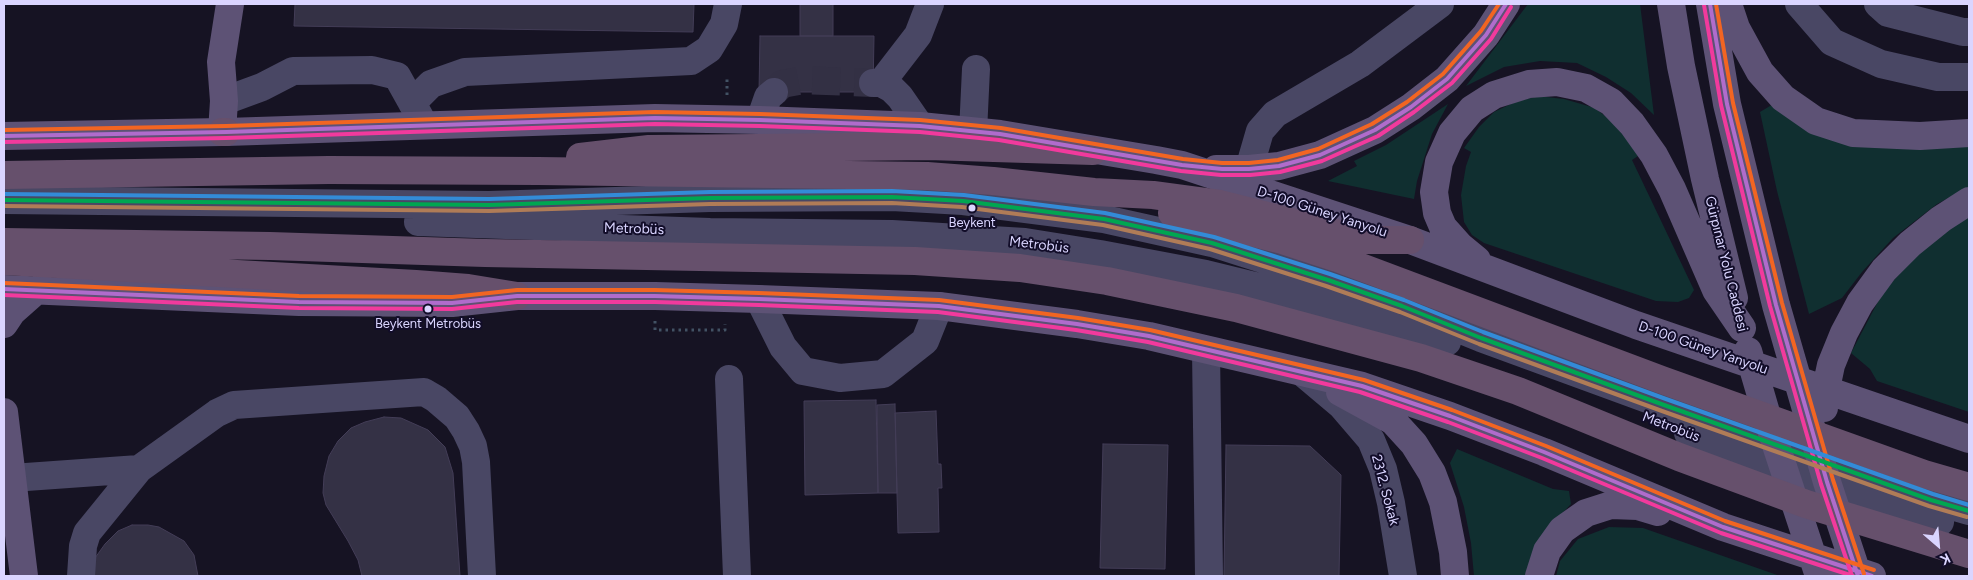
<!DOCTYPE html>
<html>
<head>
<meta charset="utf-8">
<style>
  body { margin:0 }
  #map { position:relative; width:1973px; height:580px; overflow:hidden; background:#161323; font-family:Figtree,sans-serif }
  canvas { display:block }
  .frame { position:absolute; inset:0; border:5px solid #dad5ff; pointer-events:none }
  .north { position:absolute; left:1913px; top:520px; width:50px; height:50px; -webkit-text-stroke:4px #120d29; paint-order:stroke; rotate:153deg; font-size:14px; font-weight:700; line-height:20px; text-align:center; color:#dad5ff }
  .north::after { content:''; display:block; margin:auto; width:18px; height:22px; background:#dad5ff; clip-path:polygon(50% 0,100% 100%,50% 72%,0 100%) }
</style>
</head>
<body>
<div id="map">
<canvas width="1973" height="580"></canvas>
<div class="frame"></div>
<div class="north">K</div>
</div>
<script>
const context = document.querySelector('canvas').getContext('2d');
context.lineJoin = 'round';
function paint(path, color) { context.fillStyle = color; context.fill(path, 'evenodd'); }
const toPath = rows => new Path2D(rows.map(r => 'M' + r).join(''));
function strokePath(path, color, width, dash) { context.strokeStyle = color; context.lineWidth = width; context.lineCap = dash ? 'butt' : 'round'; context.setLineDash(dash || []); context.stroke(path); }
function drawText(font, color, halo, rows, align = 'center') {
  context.font = font + ' Figtree,sans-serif'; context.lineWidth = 4; context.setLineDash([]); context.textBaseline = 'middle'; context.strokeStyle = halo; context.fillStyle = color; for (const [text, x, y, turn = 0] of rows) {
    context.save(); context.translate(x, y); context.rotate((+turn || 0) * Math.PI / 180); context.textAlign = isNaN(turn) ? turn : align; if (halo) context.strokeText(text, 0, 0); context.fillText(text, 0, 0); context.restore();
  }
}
paint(toPath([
  [1528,4,1640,4,1654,115,1631,93,1606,77,1577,63,1540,61,1504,67,1466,86],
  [1538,96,1564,99,1595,108,1609,119,1628,140,1638,156,1632,160,1694,290,1689,298,1678,302,1656,301,1484,243,1472,235,1464,222,1461,195,1466,166,1471,152,1464,148,1479,127,1494,112,1515,102],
  [1775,103,1969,144,1969,187,1937,204,1893,238,1862,272,1842,298,1809,314,1777,191,1760,112],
  [1448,104,1432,134,1417,181,1414,199,1328,181,1357,166,1354,161,1386,145],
  [1969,216,1969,412,1877,381,1870,369,1851,353,1883,292,1915,257,1957,222],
  [1457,449,1553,489,1569,491,1571,504,1541,536,1527,576,1474,576,1471,543,1464,507,1450,463],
  [1609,527,1643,528,1780,576,1556,576,1560,561,1578,539]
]), '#102f30');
const building = toPath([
  [295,4,694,4,693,32,294,26,295,4],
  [800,4,833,4,833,36,800,36,800,4],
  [760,36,874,36,873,92,759,92,760,36],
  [876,400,878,493,805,495,804,401,876,400],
  [895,404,897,493,878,493,877,405,895,404],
  [936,411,938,464,941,464,942,488,938,488,939,532,898,533,895,413,936,411],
  [384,417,401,418,428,430,445,447,453,473,460,576,362,576,358,560,348,541,326,505,323,493,324,476,329,456,338,441,351,428,365,422,384,417],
  [1103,444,1168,445,1165,569,1100,568,1103,444],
  [1226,445,1310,446,1341,475,1339,576,1224,576,1226,445],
  [132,525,148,525,159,527,184,541,194,555,198,576,93,576,95,558,105,544,118,531,132,525]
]);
paint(building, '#343145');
strokePath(building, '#433d57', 1);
strokePath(toPath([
  [774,92,782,84,803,80,873,83]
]), '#333044', 28, [28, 14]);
strokePath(toPath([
  [727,95,727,78],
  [655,321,655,330,725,330,725,324]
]), '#425264', 3, [2.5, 4]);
strokePath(toPath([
  [1799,4,1832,42,1881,64,1938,77,1969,77],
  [1878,4,1888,13,1963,32,1969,32],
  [873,83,881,83,892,89,900,97,920,126],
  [881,83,918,35,930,4],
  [224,101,262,87,293,71,372,70,397,76,421,119],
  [412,103,431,84,465,72,691,61,709,49,724,24,728,4],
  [760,120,768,97,774,92],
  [973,132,976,69],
  [1249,169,1260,131,1275,114,1360,64,1440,4],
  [4,200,489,205,710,198,892,197,963,201,1104,219,1212,243,1328,280,1402,306,1481,338,1664,405,1931,500,1969,511],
  [418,222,710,232,892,234,1025,242,1100,254,1206,274,1292,295,1394,324,1447,342],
  [759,299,783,347,803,371,840,378,883,374,925,341,939,306],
  [1206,350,1209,576],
  [1303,373,1341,405,1371,440,1383,469,1391,503,1403,576],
  [729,379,737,576],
  [1688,433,1805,478,1940,522],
  [12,478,139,469,217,413,234,405,424,392,436,399,457,417,466,431,473,446,476,462,482,576],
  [81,576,83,546,87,533,139,469]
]), '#494764', 28);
strokePath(toPath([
  [1671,4,1681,66,1705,179,1734,298],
  [1710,4,1727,104,1776,305,1827,482,1858,576],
  [1728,4,1736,28,1760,72,1783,98,1816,121,1853,133,1920,136,1969,133],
  [226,132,655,118,760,120,920,126,1000,134,1156,160,1182,165,1410,240,1636,325,1969,439],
  [4,136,222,132,224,101,221,62,230,4],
  [1216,169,1249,169,1279,166,1320,155,1375,130,1411,107,1447,79,1486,35,1506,4],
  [1477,260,1460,246,1443,227,1437,213,1434,192,1439,162,1452,133,1472,109,1494,95,1529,84,1557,82,1586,88,1611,102,1632,124,1654,155,1672,189,1716,290,1742,328],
  [4,289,299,302,452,303,517,296,655,296,759,299,939,306,1077,324,1149,336,1362,386,1450,416,1544,452,1723,527,1872,576],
  [4,324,12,312,38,289],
  [1748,351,1772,433,1817,570],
  [1340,392,1393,421,1414,444,1432,473,1443,502,1453,552,1455,576],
  [1824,408,1824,398,1831,365,1844,333,1860,303,1884,270,1910,244,1941,219,1969,201],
  [4,412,24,576],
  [1539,576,1547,551,1562,530,1586,513,1611,505,1638,506,1658,512]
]), '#5d5275', 28);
strokePath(toPath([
  [222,132,226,132],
  [580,157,649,149,756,148,928,146,1093,151],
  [4,175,329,170,538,171,927,176,993,181,1094,192,1153,195,1220,204,1363,240,1410,240],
  [1172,213,1282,240,1337,258,1662,380,1924,474,1969,487],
  [4,242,270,246,485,253,915,261,1020,268,1107,281,1236,308,1421,358,1518,391,1679,457,1806,504,1969,554],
  [4,261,416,284,468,288,517,296]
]), '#66506c', 28);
strokePath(toPath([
  [1710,4,1727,104,1776,305,1827,482,1858,576],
  [4,136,226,132,655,118,760,120,920,126,1000,134,1182,165,1222,169,1249,169,1279,166,1320,155,1375,130,1411,107,1447,79,1486,35,1506,4],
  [4,289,299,302,452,303,517,296,655,296,759,299,939,306,1077,324,1149,336,1362,386,1450,416,1544,452,1723,527,1872,576]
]), '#b06ccc', 4);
strokePath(toPath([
  [1704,5,1721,105,1770,306,1821,484,1852,576],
  [4,142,226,138,655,124,760,126,920,132,999,140,1181,171,1221,175,1250,175,1280,172,1322,161,1378,136,1414,112,1452,83,1491,39,1511,7],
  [4,295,299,308,452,309,517,302,655,302,759,305,938,312,1076,330,1148,342,1360,392,1448,422,1542,458,1721,533,1853,576]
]), '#f13a9d', 4);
strokePath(toPath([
  [1716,4,1733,103,1782,303,1833,480,1864,574],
  [4,130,226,126,655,112,760,114,920,120,1001,128,1183,159,1222,163,1249,163,1278,160,1318,149,1372,124,1407,102,1443,74,1481,31,1499,4],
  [4,283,299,296,452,297,517,290,655,290,759,293,939,300,1078,318,1150,330,1364,380,1452,410,1546,446,1725,521,1874,570]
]), '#f26522', 4);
strokePath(toPath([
  [4,200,489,205,710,198,892,197,963,201,1104,219,1212,243,1328,280,1402,306,1481,338,1664,405,1931,500,1969,511]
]), '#00a651', 4);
strokePath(toPath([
  [4,206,489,211,710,204,892,203,962,207,1103,225,1210,249,1326,286,1400,312,1479,344,1662,411,1929,506,1967,517]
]), '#b07c57', 4);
strokePath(toPath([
  [4,194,489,199,710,192,892,191,964,195,1105,213,1214,237,1330,274,1404,300,1483,332,1666,399,1933,494,1969,505]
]), '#338bd7', 4);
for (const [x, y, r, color] of [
  [972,208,4.5,"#dad5ff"],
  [428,309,4.5,"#dad5ff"]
]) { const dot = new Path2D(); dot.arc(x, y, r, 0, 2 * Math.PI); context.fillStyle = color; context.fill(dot); strokePath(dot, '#120d29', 2); }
drawText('13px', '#dad5ff', '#120d29', [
  ["Beykent",972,223],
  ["Beykent Metrobüs",428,324]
]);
drawText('14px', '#dad5ff', '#120d29', [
  ["D-100 Güney Yanyolu",1322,212,18],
  ["Metrobüs",634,229,2],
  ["Metrobüs",1039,245,7],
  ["Gürpınar Yolu Caddesi",1726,264,76],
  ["D-100 Güney Yanyolu",1703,348,19],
  ["Metrobüs",1671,427,21],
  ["2312. Sokak",1385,490,75]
]);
</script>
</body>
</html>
